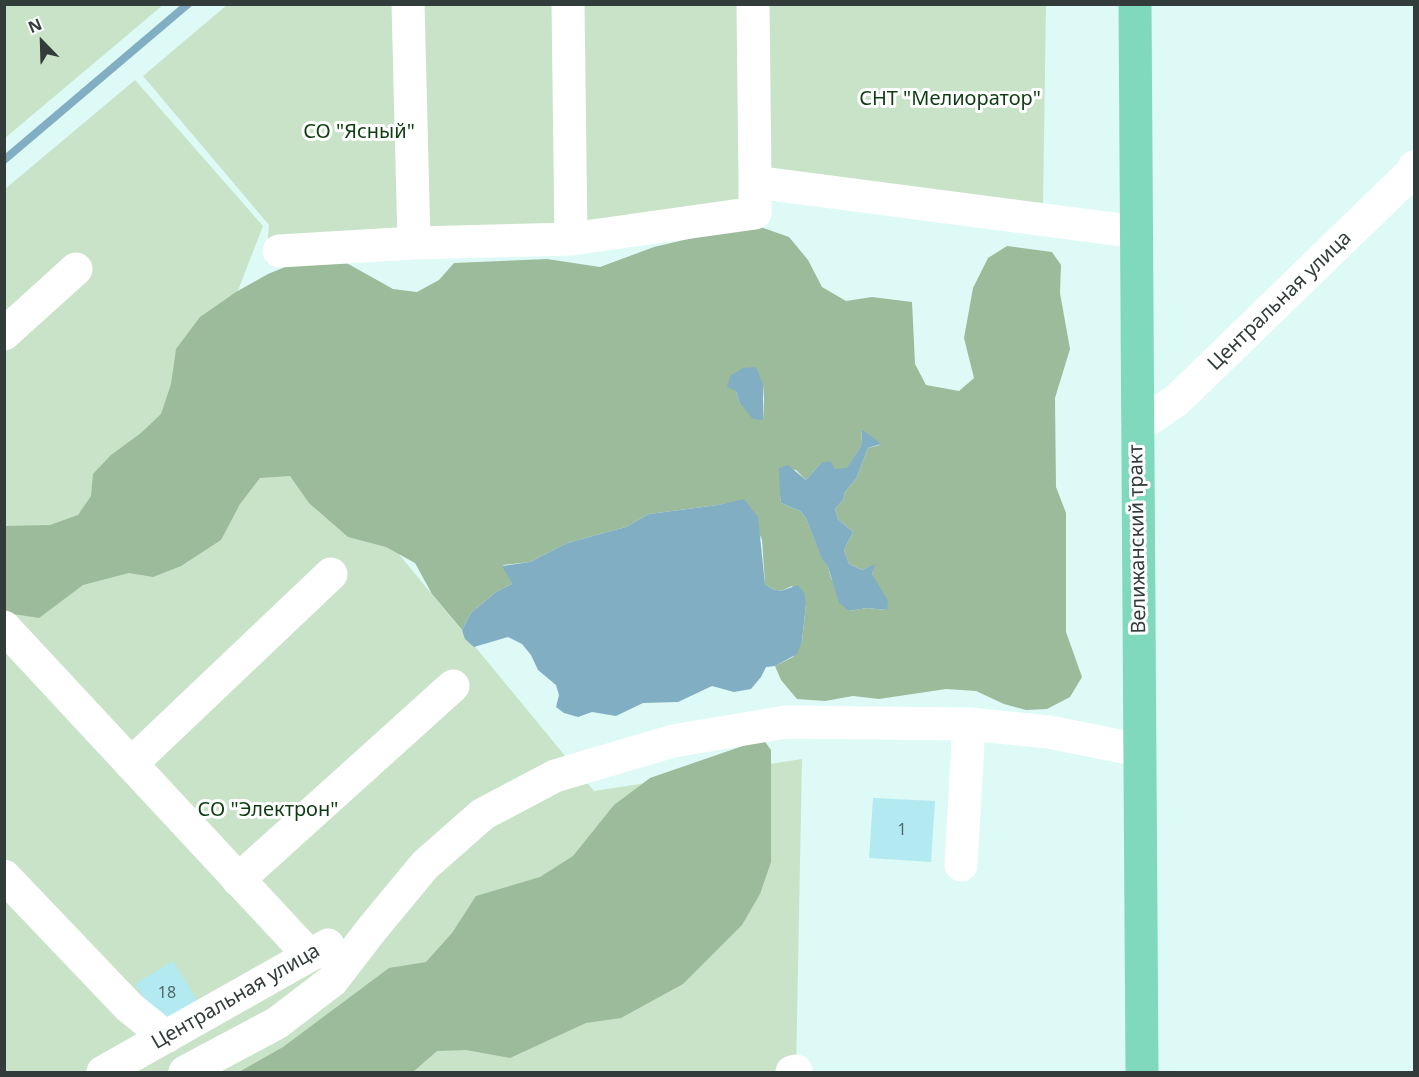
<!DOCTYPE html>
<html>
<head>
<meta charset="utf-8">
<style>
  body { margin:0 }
  #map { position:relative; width:1419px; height:1077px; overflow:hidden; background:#defaf6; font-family:"Noto Sans",sans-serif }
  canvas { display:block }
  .frame { position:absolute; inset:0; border:6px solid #313c3b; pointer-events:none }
  .north { position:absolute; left:12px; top:12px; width:60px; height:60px; -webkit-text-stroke:4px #fff; paint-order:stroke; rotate:337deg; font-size:16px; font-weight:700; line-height:24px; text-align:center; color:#313c3b }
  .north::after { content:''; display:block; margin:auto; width:21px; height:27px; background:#313c3b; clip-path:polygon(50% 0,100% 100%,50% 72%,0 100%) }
</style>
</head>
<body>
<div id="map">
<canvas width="1419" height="1077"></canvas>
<div class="frame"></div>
<div class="north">N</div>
</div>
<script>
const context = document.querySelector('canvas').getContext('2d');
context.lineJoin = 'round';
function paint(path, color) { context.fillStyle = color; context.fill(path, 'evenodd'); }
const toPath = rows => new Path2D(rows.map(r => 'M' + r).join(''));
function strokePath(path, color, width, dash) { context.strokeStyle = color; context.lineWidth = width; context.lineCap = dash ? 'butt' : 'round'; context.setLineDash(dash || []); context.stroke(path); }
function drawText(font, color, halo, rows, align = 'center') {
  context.font = font + ' "Noto Sans",sans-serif'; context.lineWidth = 6; context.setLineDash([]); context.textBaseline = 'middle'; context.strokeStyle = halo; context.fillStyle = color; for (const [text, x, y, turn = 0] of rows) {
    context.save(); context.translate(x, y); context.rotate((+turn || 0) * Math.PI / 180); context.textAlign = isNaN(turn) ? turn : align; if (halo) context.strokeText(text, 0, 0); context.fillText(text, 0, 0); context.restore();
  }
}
paint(toPath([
  [5,4,163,4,163,5,5,138],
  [227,5,747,5,748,205,579,253,266,263,269,225,143,76],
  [764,5,1046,5,1043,204,765,173],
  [135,80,263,226,220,337,594,791,802,759,796,1072,5,1072,5,189]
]), '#c9e3c8');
paint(toPath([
  [752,224,789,237,808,260,822,287,846,301,872,297,912,302,915,364,926,385,959,391,974,378,964,338,973,288,988,258,1007,246,1052,252,1061,265,1060,293,1070,349,1055,398,1056,487,1066,513,1066,632,1082,677,1070,697,1047,709,1026,710,1004,704,976,691,946,689,879,699,853,696,825,701,797,699,781,680,775,666,793,657,802,641,806,604,792,586,781,591,772,589,765,584,762,540,744,500,718,505,649,514,626,527,567,543,530,562,503,565,512,584,496,592,471,613,462,630,432,594,415,563,386,547,348,537,309,503,290,476,260,478,240,504,221,540,181,566,153,577,129,573,83,585,39,618,7,613,5,611,5,526,50,525,78,515,91,496,93,474,111,455,141,433,161,414,171,384,176,349,200,317,236,292,268,274,295,263,334,256,393,289,417,292,439,280,454,263,547,259,600,267,654,247],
  [763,384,764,399,763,420,739,402,736,391],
  [862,429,880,445,868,448,856,479,845,492,843,500,835,509,838,519,853,532,844,550,849,564,862,570,874,565,872,574,887,610,867,608,849,611,831,578,828,567,822,558,806,518,800,511,781,503,780,495,780,468,796,470,806,480,821,463,835,469,847,469,861,446],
  [763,739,771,750,771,862,760,894,742,925,683,984,621,1018,586,1023,510,1058,466,1050,437,1051,413,1072,239,1072,283,1047,389,968,426,962,452,933,476,896,540,877,573,856,614,805,650,778]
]), '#9cbb9b');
paint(toPath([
  [756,367,763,384,763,420,753,419,739,402,736,391,727,387,730,376,743,368],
  [862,429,881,444,868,448,856,479,845,492,843,500,835,509,838,519,853,532,844,550,849,564,862,570,875,564,872,574,888,601,887,610,867,608,849,611,839,603,828,567,822,559,806,518,800,511,781,503,780,495,779,468,788,465,806,480,821,463,830,461,835,469,847,468,861,446],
  [744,499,758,517,765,584,772,589,781,591,798,585,804,593,806,604,802,641,797,654,775,666,766,667,761,677,751,689,734,692,712,686,678,702,643,703,616,716,592,712,578,717,564,713,556,707,559,695,556,685,538,670,531,655,522,644,508,637,474,647,465,639,462,630,471,613,496,592,512,584,502,566,530,562,567,543,626,527,649,514,718,505]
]), '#81aec3');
strokePath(toPath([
  [4,160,188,4]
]), '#81aec3', 8);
paint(toPath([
  [873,798,935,801,931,862,869,858],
  [173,961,198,1002,161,1025,135,984]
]), '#b3eaf2');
strokePath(toPath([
  [408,4,414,243],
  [568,4,571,239],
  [753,4,755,182],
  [279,251,414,243,571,239,755,213,755,182,1137,232],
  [4,334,76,269],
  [1137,424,1149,419,1177,400,1413,171,1414,167],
  [4,627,309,955],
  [131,764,331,574],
  [961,865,969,724],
  [4,876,129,1007,166,1037],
  [238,880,453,686],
  [103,1072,328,945],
  [185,1072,277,1023,332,981,372,929,425,865,483,814,555,776,673,741,786,722,969,724,1049,732,1139,750],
  [792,1072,796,1071]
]), '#fff', 33);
strokePath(toPath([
  [1135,4,1142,1072]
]), '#80d9bc', 33);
drawText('16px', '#526869', null, [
  ["1",902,830],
  ["18",167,993]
]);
drawText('20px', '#0e3d11', '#fff', [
  ["СНТ \"Мелиоратор\"",950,99],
  ["СО \"Ясный\"",359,132],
  ["СО \"Электрон\"",268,810]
]);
drawText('20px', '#313c3b', '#fff', [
  ["Центральная улица",1280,301,-44],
  ["Велижанский тракт",1138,539,-91],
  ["Центральная улица",236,997,-30]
]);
</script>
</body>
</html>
